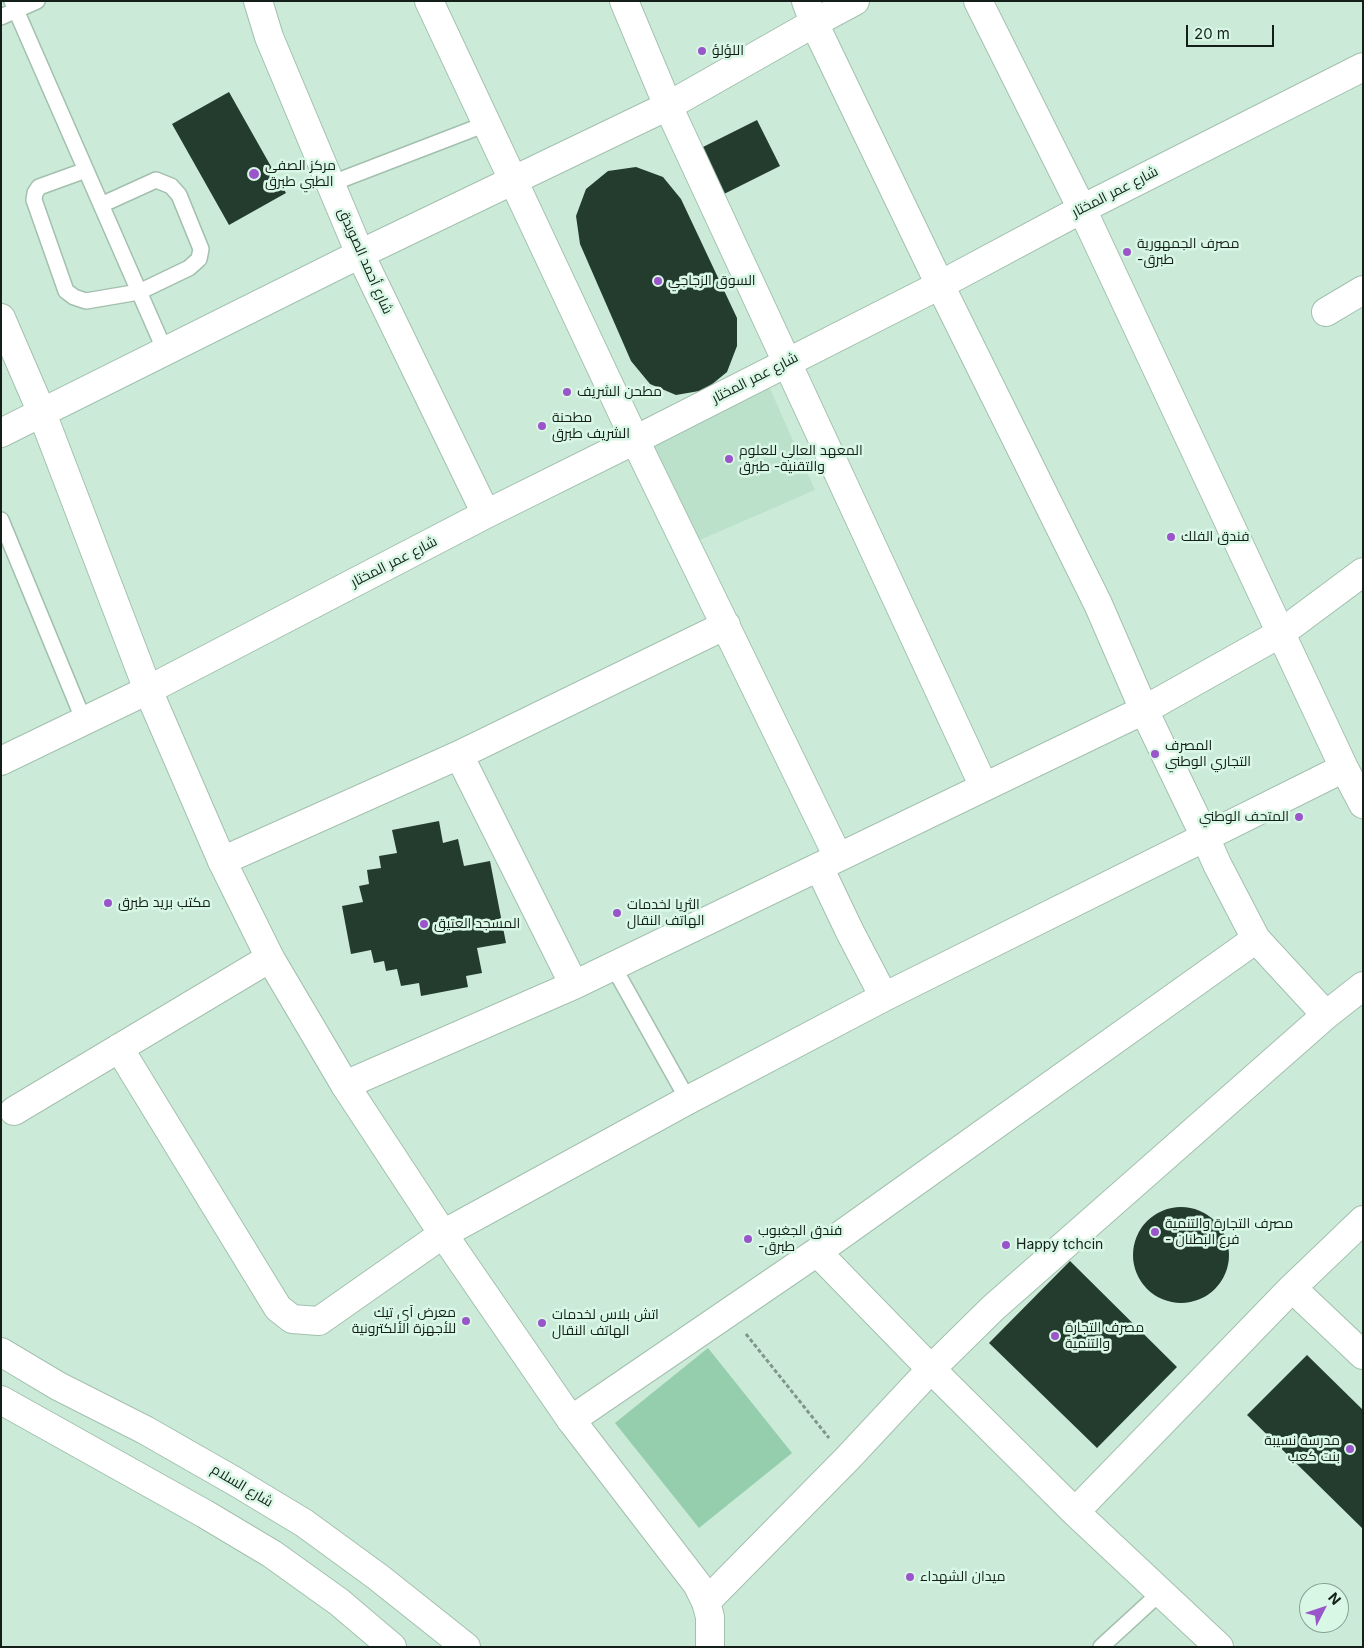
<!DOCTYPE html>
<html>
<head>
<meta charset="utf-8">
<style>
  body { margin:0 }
  #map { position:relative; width:1364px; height:1648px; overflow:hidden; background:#ccead8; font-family:Inter,sans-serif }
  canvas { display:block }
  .frame { position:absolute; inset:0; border:2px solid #141f19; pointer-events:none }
  .north { position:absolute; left:1299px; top:1583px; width:50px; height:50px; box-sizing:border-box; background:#d9f7e5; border:1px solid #8aa193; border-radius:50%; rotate:49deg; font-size:14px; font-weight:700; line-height:20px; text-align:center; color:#141f19 }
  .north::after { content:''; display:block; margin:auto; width:18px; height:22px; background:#9a55ca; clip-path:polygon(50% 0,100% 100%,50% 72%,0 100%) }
  .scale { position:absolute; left:1186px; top:25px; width:88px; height:22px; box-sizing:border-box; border:2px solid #141f19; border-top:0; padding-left:6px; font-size:15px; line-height:18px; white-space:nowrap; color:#141f19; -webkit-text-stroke:4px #d9f7e5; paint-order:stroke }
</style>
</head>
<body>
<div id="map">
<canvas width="1364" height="1648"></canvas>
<div class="frame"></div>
<div class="north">N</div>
<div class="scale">20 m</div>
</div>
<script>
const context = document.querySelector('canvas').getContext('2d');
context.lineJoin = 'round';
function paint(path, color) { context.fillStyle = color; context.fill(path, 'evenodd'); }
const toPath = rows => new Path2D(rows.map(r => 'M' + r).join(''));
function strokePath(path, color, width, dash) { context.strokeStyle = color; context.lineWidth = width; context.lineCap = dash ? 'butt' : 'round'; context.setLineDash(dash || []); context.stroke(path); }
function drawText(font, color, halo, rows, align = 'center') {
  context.font = font + ' Inter,Cairo,sans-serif'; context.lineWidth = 5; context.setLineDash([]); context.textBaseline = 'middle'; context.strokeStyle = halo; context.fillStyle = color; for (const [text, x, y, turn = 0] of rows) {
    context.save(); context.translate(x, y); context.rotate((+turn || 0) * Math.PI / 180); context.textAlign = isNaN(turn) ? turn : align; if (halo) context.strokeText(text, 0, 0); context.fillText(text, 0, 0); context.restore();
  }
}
paint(toPath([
  [764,375,815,490,693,543,643,428]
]), '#bce1cb');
paint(toPath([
  [708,1348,792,1453,699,1528,615,1423]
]), '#94cead');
paint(toPath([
  [229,92,286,193,229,225,172,124],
  [757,120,780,166,724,194,701,148],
  [636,167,663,177,681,199,737,318,737,346,727,372,705,390,676,395,650,384,631,361,580,244,576,216,586,189,608,171],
  [439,821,443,843,458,839,464,866,490,861,506,943,477,948,482,973,466,976,468,987,421,996,419,983,401,986,397,969,386,971,384,961,374,963,371,950,351,954,342,906,363,902,359,886,369,884,367,870,381,868,379,856,397,853,392,830],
  '1133 1255a48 48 0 1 1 96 0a48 48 0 1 1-96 0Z',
  [1070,1261,1177,1367,1097,1448,989,1343],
  [1307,1355,1363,1410,1363,1529,1247,1415]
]), '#233c2e');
const lane = toPath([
  [12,1,165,351],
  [1,17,37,1],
  [86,170,39,187,35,193,34,200,66,291,74,297,86,301,139,292,189,268,199,259,201,249,179,195,171,186,156,180,101,205],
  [330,184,486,124],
  [1,520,84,721],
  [613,966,688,1100],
  [1101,1647,1161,1592]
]);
const street = toPath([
  [258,1,269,37,360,254,486,514],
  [429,1,635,440,838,857],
  [624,1,668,106,984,787],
  [806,1,814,23,940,285,1098,604,1144,710,1205,837,1217,864,1256,939,1326,1015],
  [978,1,1082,209,1344,768,1363,804],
  [1326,312,1363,290],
  [1,433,360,254,668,106,814,23,855,1],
  [459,755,574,985],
  [1,761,148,690,486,514,635,440,940,285,1082,209,1363,67],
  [222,861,459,755,726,625],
  [819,867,850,932,884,997],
  [119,1048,278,1308,292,1319,319,1321,443,1234,688,1100,884,997,1344,768],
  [345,1085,574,985,1144,710,1281,633,1363,572],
  [14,1111,270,958],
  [817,1252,931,1369,1075,1512,1219,1647],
  [1292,1288,1363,1355],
  [571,1420,817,1252,1256,939],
  [1075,1512,1292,1288,1363,1220],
  [706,1602,847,1459,931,1369,993,1308,1326,1015,1363,986]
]);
const secondary = toPath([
  [1,318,42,413,148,690,222,861,270,958,345,1085,443,1234,571,1420,697,1584,706,1602,710,1617,710,1647],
  [1,1352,58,1386,145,1430,236,1482,304,1523,378,1577,466,1647],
  [1,1400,205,1514,272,1554,339,1602,392,1647]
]);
strokePath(lane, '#a3c0af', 18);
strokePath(street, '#a3c0af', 30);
strokePath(secondary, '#a3c0af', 30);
strokePath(toPath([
  [746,1334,829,1438]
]), '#809689', 3, [4, 2.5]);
strokePath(lane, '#fff', 15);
strokePath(street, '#fff', 28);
strokePath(secondary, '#fff', 28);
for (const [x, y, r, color] of [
  [702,51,5,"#9a55ca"],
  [254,174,6,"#9a55ca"],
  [1127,252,5,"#9a55ca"],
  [658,281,5,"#9a55ca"],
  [567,392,5,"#9a55ca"],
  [542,426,5,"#9a55ca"],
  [729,459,5,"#9a55ca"],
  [1171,537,5,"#9a55ca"],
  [1155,754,5,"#9a55ca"],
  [1299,817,5,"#9a55ca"],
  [108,903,5,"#9a55ca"],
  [617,913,5,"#9a55ca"],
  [424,924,5,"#9a55ca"],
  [1155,1232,5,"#9a55ca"],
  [748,1239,5,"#9a55ca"],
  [1006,1245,5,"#9a55ca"],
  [466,1321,5,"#9a55ca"],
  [542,1323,5,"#9a55ca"],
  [1055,1336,5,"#9a55ca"],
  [1350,1449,5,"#9a55ca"],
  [910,1577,5,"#9a55ca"]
]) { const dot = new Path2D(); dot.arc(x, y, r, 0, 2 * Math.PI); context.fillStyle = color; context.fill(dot); strokePath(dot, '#d9f7e5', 2); }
drawText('14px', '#141f19', '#d9f7e5', [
  ["اللؤلؤ",712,51],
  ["مركز الصفى",265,166],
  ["الطبي طبرق",265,182],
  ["مصرف الجمهورية",1137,244],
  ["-طبرق",1137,260],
  ["السوق الزجاجي",668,281],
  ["مطحن الشريف",577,392],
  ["مطحنة",552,418],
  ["الشريف طبرق",552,434],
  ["المعهد العالي للعلوم",739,451],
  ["والتقنية- طبرق",739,467],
  ["فندق الفلك",1181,537],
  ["المصرف",1165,746],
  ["التجاري الوطني",1165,762],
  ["المتحف الوطني",1289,817,"right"],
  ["مكتب بريد طبرق",118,903],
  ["الثريا لخدمات",627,905],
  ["الهاتف النقال",627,921],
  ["المسجد العتيق",434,924],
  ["مصرف التجارة والتنمية",1165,1224],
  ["- فرع البطنان",1165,1240],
  ["فندق الجغبوب",758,1231],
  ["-طبرق",758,1247],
  ["Happy tchcin",1016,1245],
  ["معرض آي تيك",456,1313,"right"],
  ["للأجهزة الألكترونية",456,1329,"right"],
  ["اتش بلاس لخدمات",552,1315],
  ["الهاتف النقال",552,1331],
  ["مصرف التجارة",1065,1328],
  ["والتنمية",1065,1344],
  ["مدرسة نسيبة",1340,1441,"right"],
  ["بنت كعب",1340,1457,"right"],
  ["ميدان الشهداء",920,1577]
], 'left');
drawText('14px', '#141f19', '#d9f7e5', [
  ["شارع عمر المختار",1115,192,-27],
  ["شارع أحمد الصويدق",365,261,66],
  ["شارع عمر المختار",755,378,-27],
  ["شارع عمر المختار",394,562,-27],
  ["شارع السلام",242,1486,31]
]);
</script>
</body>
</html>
